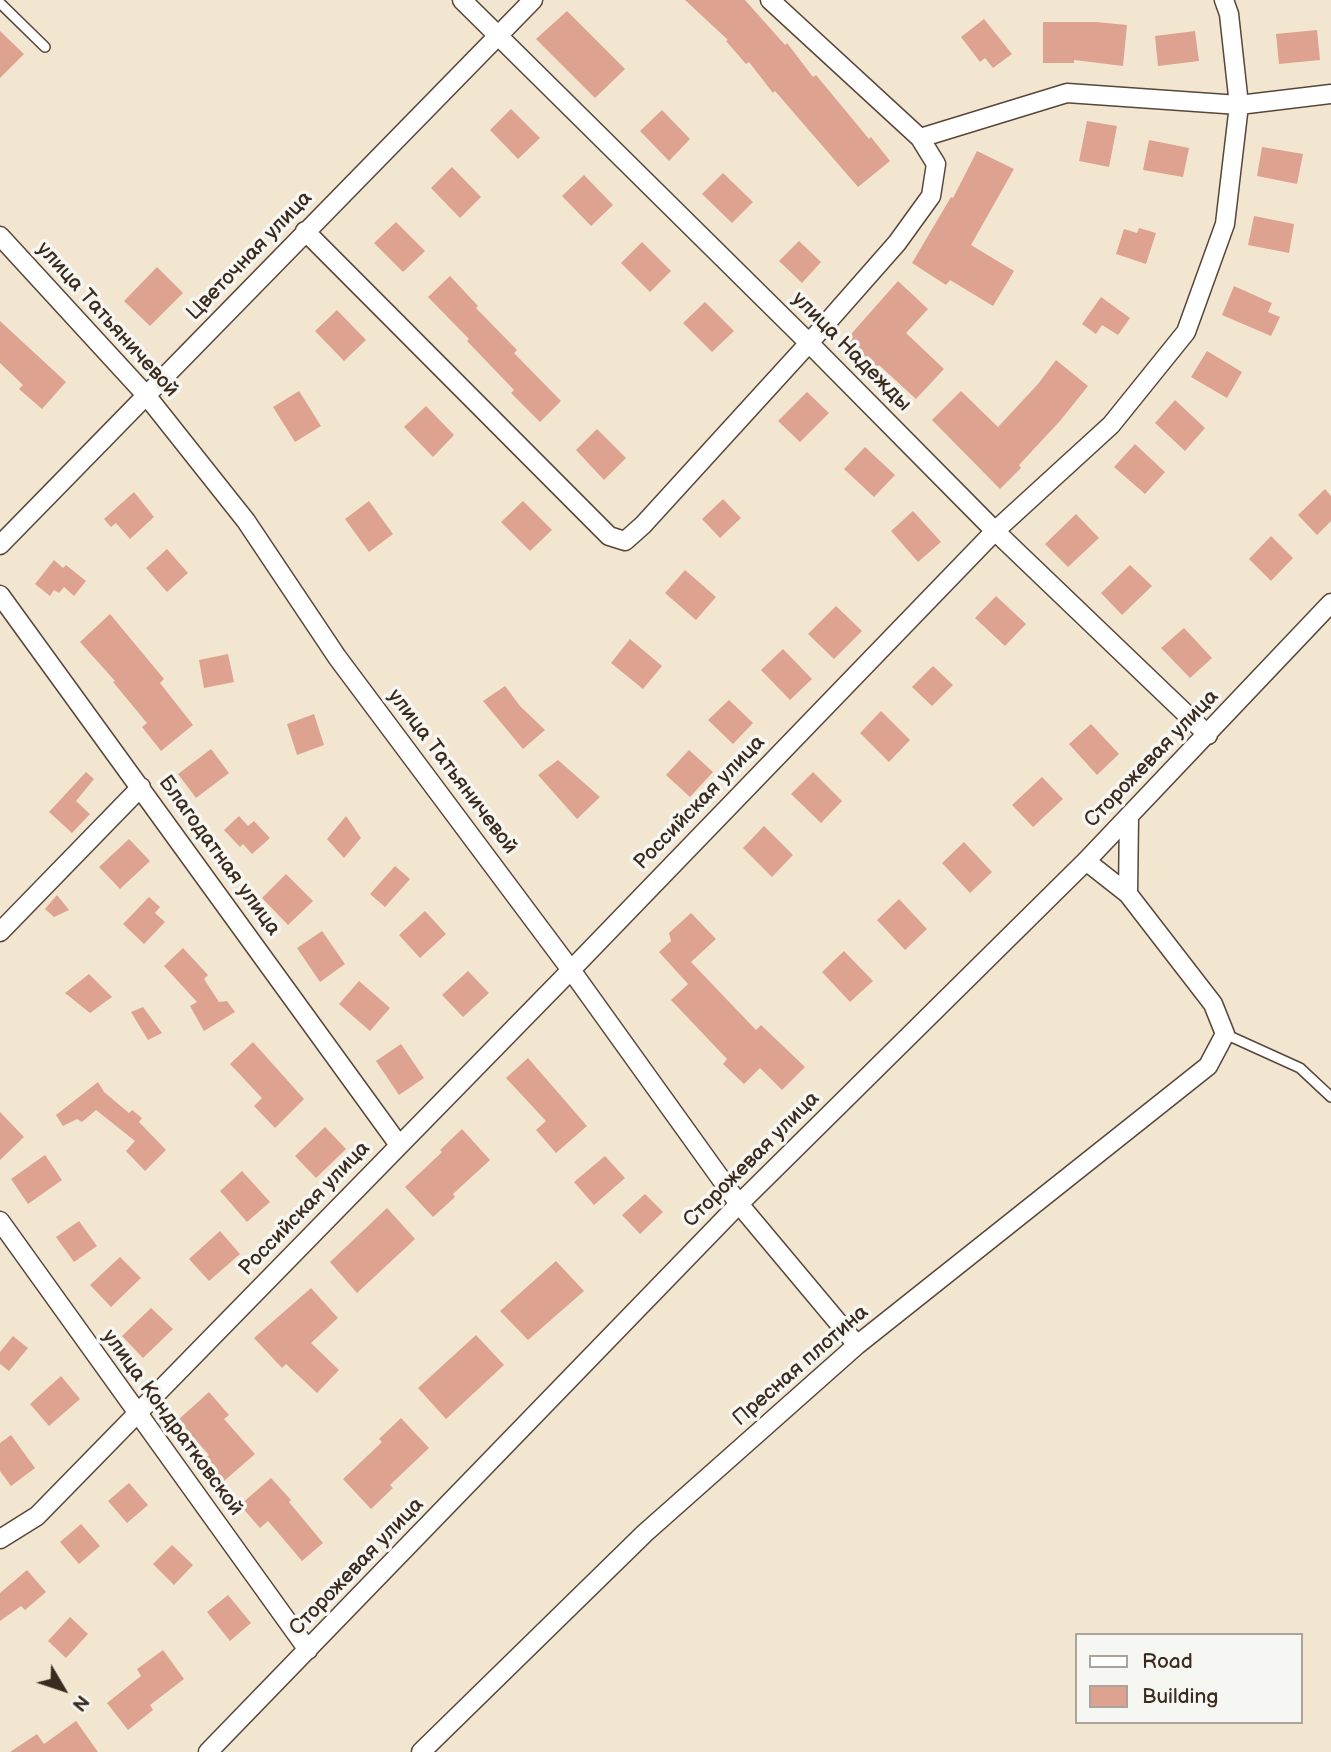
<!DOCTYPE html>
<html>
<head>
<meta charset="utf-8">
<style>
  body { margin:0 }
  #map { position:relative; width:1331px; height:1752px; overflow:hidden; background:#f3e6d1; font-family:"Balsamiq Sans",sans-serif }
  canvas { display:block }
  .legend { position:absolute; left:1075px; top:1633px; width:228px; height:91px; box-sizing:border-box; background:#f6f6f2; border:2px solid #aba49d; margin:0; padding:9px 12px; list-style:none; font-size:21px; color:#3b2a1e }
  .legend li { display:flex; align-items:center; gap:14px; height:35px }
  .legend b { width:35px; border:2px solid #aba49d }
  .north { position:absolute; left:28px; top:1654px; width:70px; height:70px; -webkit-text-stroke:5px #f6f6f2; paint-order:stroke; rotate:129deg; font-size:19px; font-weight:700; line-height:28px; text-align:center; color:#3b2a1e }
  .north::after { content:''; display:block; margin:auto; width:24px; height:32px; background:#3b2a1e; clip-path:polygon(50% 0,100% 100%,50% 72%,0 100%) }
</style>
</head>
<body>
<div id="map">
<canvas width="1331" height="1752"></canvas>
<ul class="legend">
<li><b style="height:9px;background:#fff"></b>Road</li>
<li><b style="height:19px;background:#dea290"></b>Building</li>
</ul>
<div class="north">N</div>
</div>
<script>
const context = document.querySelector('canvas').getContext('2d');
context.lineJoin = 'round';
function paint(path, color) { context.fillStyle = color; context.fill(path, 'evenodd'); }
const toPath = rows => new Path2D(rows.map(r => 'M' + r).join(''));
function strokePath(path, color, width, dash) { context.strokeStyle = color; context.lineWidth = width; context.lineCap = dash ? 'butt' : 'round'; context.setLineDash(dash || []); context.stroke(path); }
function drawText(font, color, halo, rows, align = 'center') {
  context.font = font + ' "Balsamiq Sans",sans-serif'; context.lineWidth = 7; context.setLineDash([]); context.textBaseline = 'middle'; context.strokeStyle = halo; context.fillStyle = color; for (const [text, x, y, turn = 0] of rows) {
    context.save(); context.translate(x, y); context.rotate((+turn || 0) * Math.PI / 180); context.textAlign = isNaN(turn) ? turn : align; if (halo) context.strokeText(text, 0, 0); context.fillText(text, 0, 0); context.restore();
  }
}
paint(toPath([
  [685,0,745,0,785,45,787,43,813,77,816,75,869,139,871,137,890,161,858,187,775,91,773,93,749,62,746,64,726,41,728,40],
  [567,11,625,69,595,98,536,39],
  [984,19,1012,54,993,68,985,58,980,62,961,37],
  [1043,22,1096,22,1127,25,1123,66,1074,60,1074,63,1043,63],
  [1317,30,1320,60,1279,64,1276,34],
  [0,31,24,54,0,78],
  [1195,31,1199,61,1158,66,1155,36],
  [511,109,540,138,518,159,490,130],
  [662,110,690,139,669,161,640,131],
  [1087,121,1117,126,1109,167,1079,161],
  [1149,140,1189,148,1183,177,1143,170],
  [1262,147,1303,154,1297,184,1257,176],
  [977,151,1014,169,971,245,1014,271,993,306,950,280,946,285,912,263,951,197,953,198],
  [452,167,481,197,460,218,431,188],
  [723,173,753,202,732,223,702,194],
  [584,175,613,205,591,226,562,196],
  [1254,216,1294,224,1289,253,1248,245],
  [396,222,425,251,403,272,374,243],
  [1139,228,1156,233,1146,264,1116,254,1124,229,1137,233],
  [799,241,821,262,802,283,779,261],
  [642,242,671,271,650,292,621,263],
  [157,267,183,293,150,326,124,301],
  [450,276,478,306,476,308,517,350,514,353,561,401,540,422,511,393,514,390,467,341,469,339,428,297],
  [898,281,928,309,906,333,944,369,916,399,879,365,875,369,845,341],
  [1234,286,1272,303,1268,312,1280,317,1271,336,1222,315],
  [1101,297,1130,318,1118,335,1102,325,1096,334,1082,324],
  [705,302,734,331,712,352,683,323],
  [337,310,366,340,344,361,315,331],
  [0,321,66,382,42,409,19,389,23,385,0,363],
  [1207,351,1242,372,1227,398,1191,377],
  [1056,360,1088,386,1060,421,1019,465,1021,468,1000,489,932,420,961,391,998,427,1038,384],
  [299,391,321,426,295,442,273,407],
  [807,392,829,413,800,442,778,421],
  [1175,400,1205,428,1185,451,1155,423],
  [426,406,454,435,433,457,404,427],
  [597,429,626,458,604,480,576,450],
  [1135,444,1165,472,1145,494,1114,467],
  [865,447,895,475,874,497,844,469],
  [1325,489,1331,496,1331,521,1317,535,1298,515],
  [134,492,154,517,130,539,116,523,111,527,104,519],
  [723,499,741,518,720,538,702,519],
  [369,501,393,534,369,552,345,519],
  [523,501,552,530,530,551,501,522],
  [913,511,941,542,918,562,891,531],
  [1076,514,1099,538,1068,567,1045,544],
  [1271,536,1293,558,1271,581,1249,559],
  [167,549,188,573,167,592,146,568],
  [54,560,63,568,66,565,86,581,74,596,64,587,59,593,54,590,50,596,35,584],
  [1130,565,1152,586,1122,615,1101,593],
  [685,570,716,597,696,620,665,593],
  [996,596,1026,624,1005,646,975,618],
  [836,606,862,631,834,659,808,634],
  [110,614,164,679,160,683,193,725,161,751,142,727,147,723,113,682,115,681,80,642],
  [1184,628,1212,658,1190,678,1161,648],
  [630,639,662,666,643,689,611,663],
  [783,649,812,679,790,700,761,670],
  [228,654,234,682,204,688,199,660],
  [933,666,953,685,932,706,912,687],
  [505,686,520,706,545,730,523,749,483,701],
  [729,700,753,723,733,744,708,720],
  [881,711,910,740,889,762,860,733],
  [314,714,324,745,297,755,287,724],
  [1091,724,1119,754,1097,775,1069,744],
  [211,749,229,773,196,798,178,774],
  [689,750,713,772,690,797,666,775],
  [558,760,600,797,577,819,538,775],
  [86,772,94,779,76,801,90,814,72,833,49,812],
  [813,772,842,801,821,823,791,794],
  [1042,777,1063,799,1033,827,1012,805],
  [239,816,248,826,254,821,270,838,252,854,243,844,240,847,224,830],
  [346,816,361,838,344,858,327,839],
  [764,826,793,855,772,877,743,848],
  [129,839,150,861,120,889,99,867],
  [964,842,992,872,970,893,942,863],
  [395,866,410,879,385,907,370,894],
  [286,874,313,901,288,925,262,898],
  [57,895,69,910,54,917,45,909],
  [149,897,160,907,155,913,165,922,144,944,123,924],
  [899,899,927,929,905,950,877,920],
  [425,911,446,934,420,958,399,935],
  [691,913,716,939,691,962,756,1030,761,1025,805,1067,782,1090,760,1068,744,1084,723,1064,727,1059,671,1000,688,984,659,952,671,941,669,933],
  [322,931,345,964,320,982,297,948],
  [183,948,208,975,204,979,219,1002,227,1001,235,1012,204,1031,190,1006,197,1002,164,966],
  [844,951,873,981,850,1002,822,972],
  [468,971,489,993,463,1017,442,995],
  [89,974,112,997,90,1013,65,993],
  [359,981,390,1008,370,1031,339,1004],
  [143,1007,162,1033,148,1040,131,1012],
  [253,1042,304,1099,275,1128,254,1106,262,1098,230,1064],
  [401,1044,424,1078,399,1095,376,1061],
  [528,1058,587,1126,556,1153,536,1130,546,1121,506,1078],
  [98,1082,104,1092,129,1113,132,1110,142,1118,139,1122,166,1150,145,1171,126,1151,135,1141,96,1110,82,1122,77,1119,63,1126,56,1115],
  [0,1112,24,1137,0,1160],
  [325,1127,346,1149,316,1178,295,1156],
  [462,1129,490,1160,453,1194,455,1197,433,1217,405,1187,442,1152,440,1150],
  [45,1155,62,1180,28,1204,11,1179],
  [605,1156,625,1178,594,1205,574,1182],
  [242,1171,270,1202,247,1222,220,1191],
  [645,1194,663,1212,640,1234,622,1215],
  [387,1208,415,1239,357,1293,330,1262],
  [79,1221,97,1246,74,1262,56,1237],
  [220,1231,240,1254,209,1281,189,1259],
  [120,1257,141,1278,111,1307,90,1285],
  [556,1261,584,1291,528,1340,500,1311],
  [311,1288,338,1318,311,1343,339,1370,317,1393,286,1364,282,1368,254,1338],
  [151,1308,173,1329,143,1358,122,1336],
  [476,1335,504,1365,446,1419,418,1388],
  [13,1336,28,1348,9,1371,0,1364,0,1352],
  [61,1376,80,1399,49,1426,30,1404],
  [209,1392,229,1415,224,1419,255,1454,224,1481,204,1459,209,1455,178,1420],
  [401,1418,429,1448,390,1485,393,1488,371,1509,343,1479,382,1442,379,1439],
  [11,1435,35,1468,11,1486,0,1471,0,1443],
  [271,1478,291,1500,289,1502,323,1543,302,1561,268,1521,260,1528,240,1505],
  [129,1483,148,1505,127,1523,108,1501],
  [81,1524,100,1546,79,1564,60,1542],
  [172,1545,193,1565,174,1585,153,1564],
  [27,1570,46,1592,25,1610,21,1606,0,1621,0,1593],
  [228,1595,251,1623,230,1641,207,1612],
  [70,1617,88,1634,66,1658,48,1641],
  [163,1650,184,1679,150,1705,153,1710,128,1730,107,1703,141,1676,137,1669],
  [76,1721,98,1752,10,1752,37,1734,44,1744]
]), '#dea290');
const service = toPath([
  [0,3,45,47],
  [1225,1034,1300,1068,1331,1097]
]);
const minor = toPath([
  [462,0,809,343,995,531,1208,735],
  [920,138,1067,93,1239,105,1331,94],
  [305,231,609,536,625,541,643,525,809,343,897,243,931,196,936,164,920,138,770,0],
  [0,236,146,395,246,521,337,657,571,970,739,1204,857,1345],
  [0,545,533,0],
  [0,595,399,1145],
  [1128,894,1129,816],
  [0,932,141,787],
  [0,1221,308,1650],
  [0,1539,37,1516,571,970,995,531,1111,425,1186,332,1225,224,1239,105,1229,14,1224,0],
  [208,1752,739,1204,1086,861,1331,603],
  [421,1752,645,1533,857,1345,1208,1066,1225,1034,1213,1004,1128,894,1086,861]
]);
strokePath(service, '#574639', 12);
strokePath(minor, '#574639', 21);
strokePath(service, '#fff', 9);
strokePath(minor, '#fff', 18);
drawText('21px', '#3b2a1e', '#f6f6f2', [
  ["Цветочная улица",250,256,-46],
  ["улица Татьяничевой",107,320,48],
  ["улица Надежды",851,352,45],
  ["Сторожевая улица",1152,759,-46],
  ["улица Татьяничевой",452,772,53],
  ["Российская улица",700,803,-46],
  ["Благодатная улица",219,856,54],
  ["Сторожевая улица",752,1160,-45],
  ["Российская улица",305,1209,-46],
  ["Пресная плотина",801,1366,-41],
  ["улица Кондратковской",172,1423,54],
  ["Сторожевая улица",357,1567,-46]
]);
</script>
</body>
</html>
